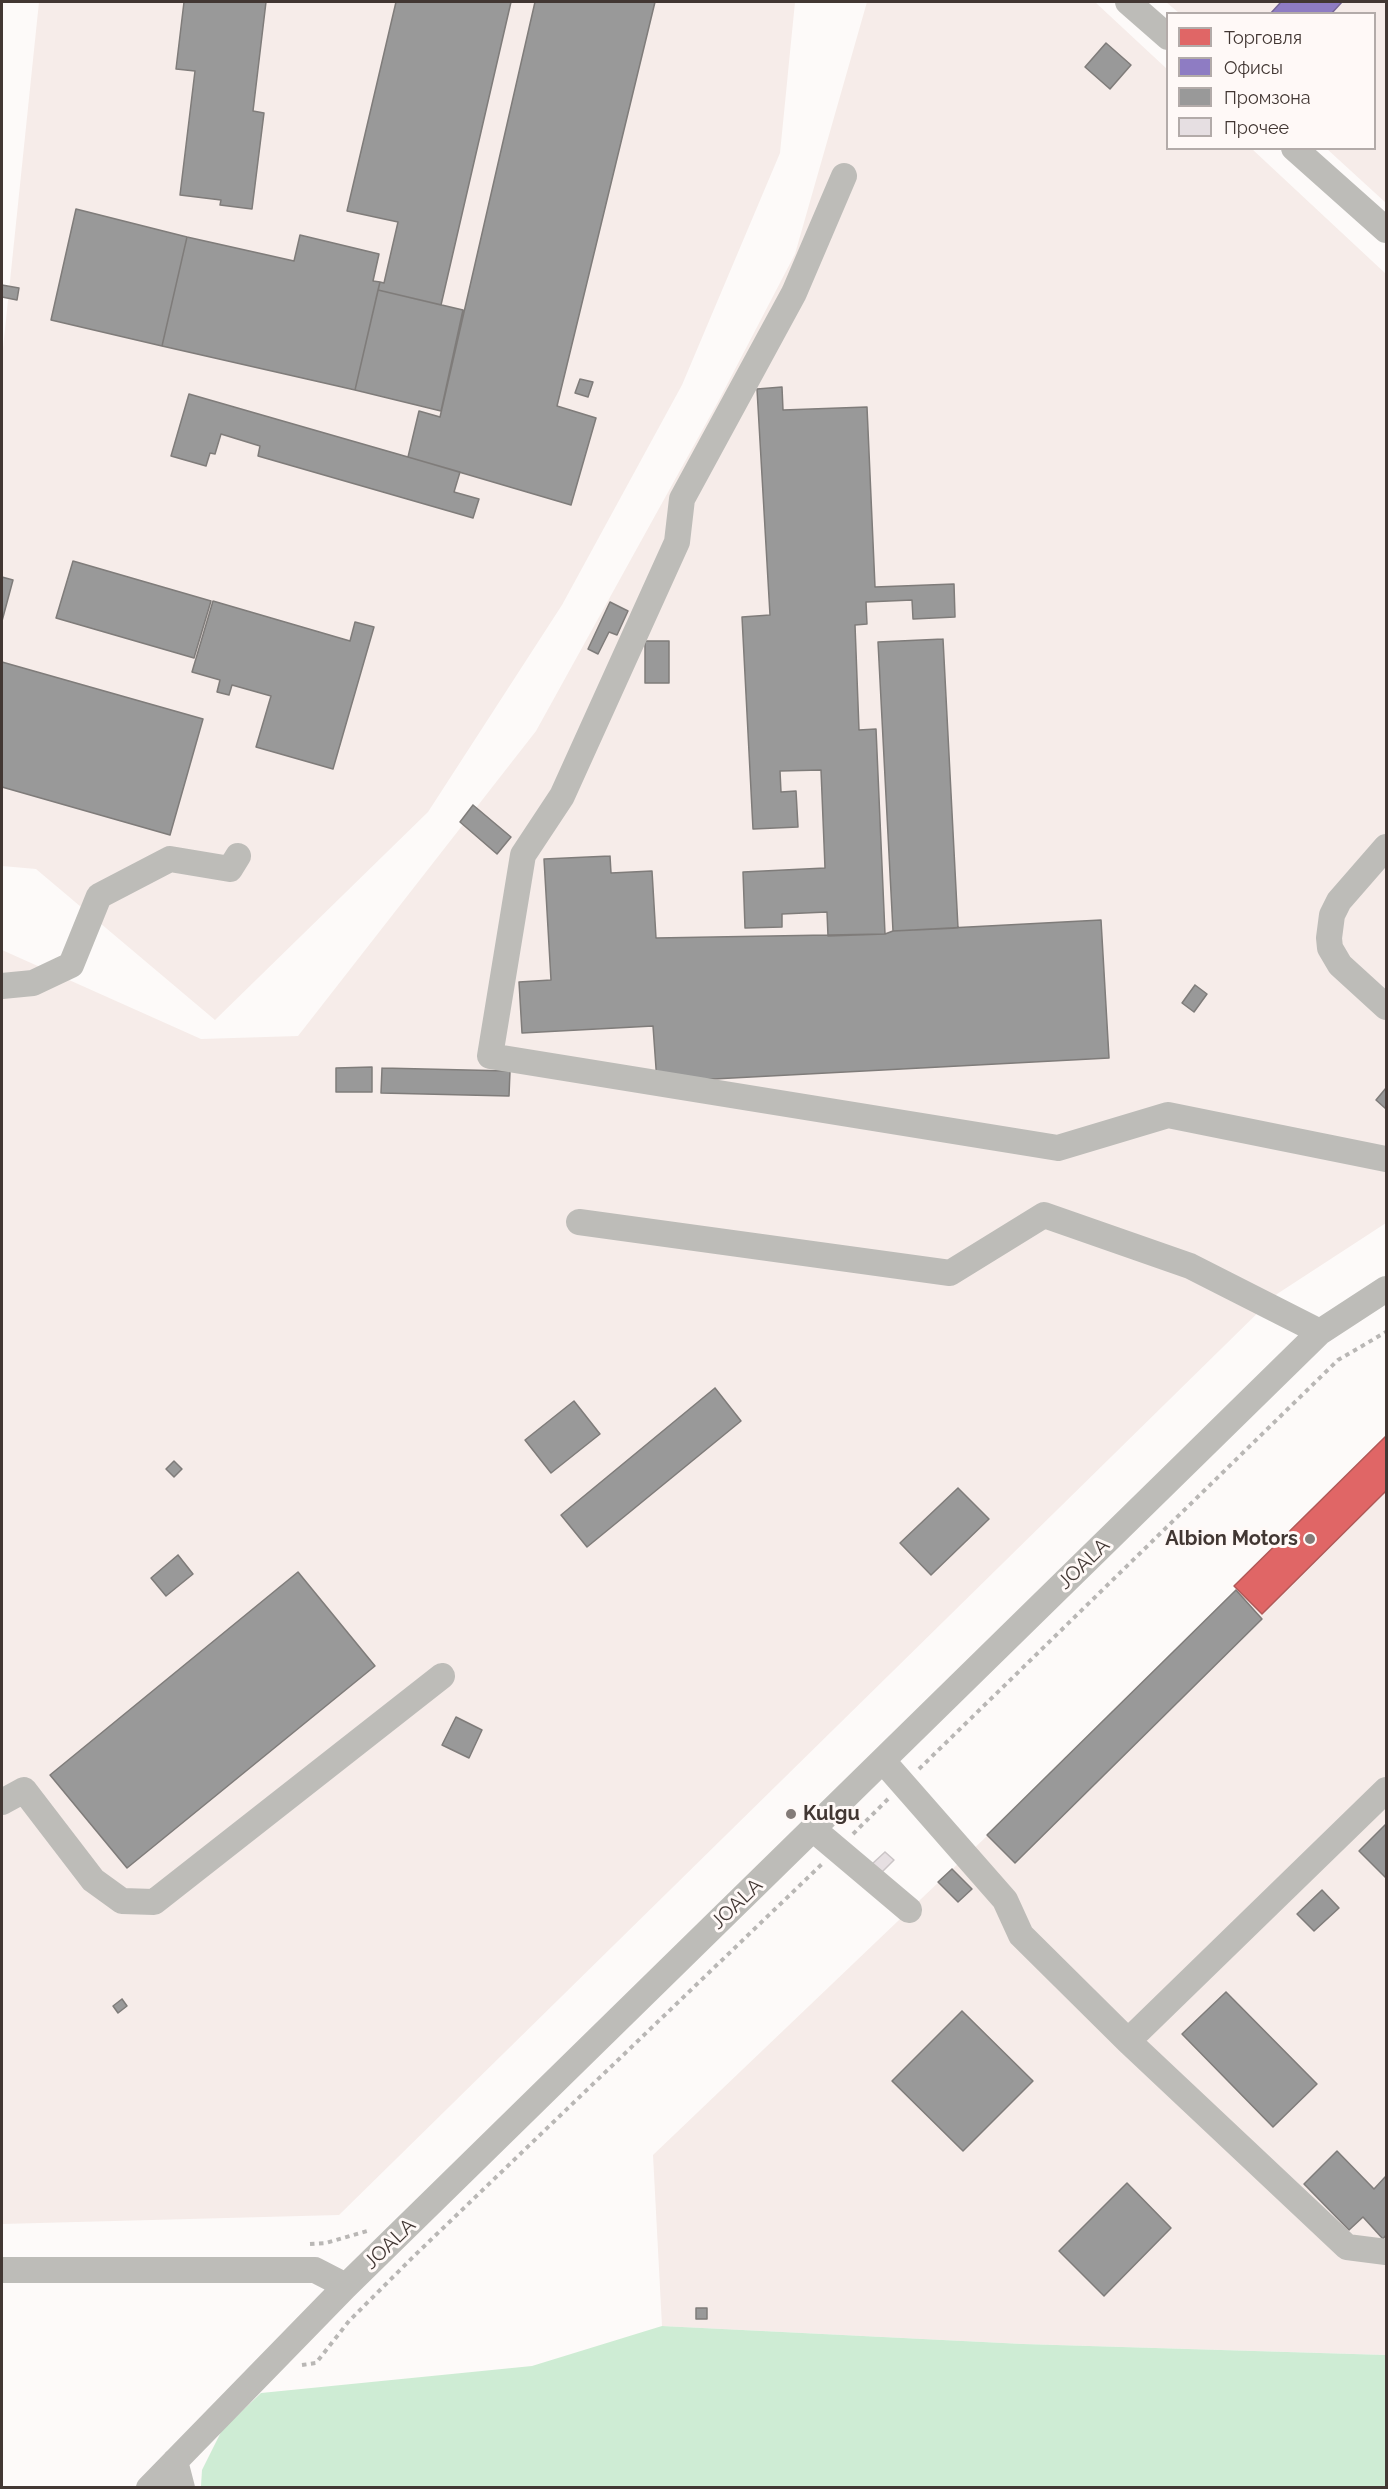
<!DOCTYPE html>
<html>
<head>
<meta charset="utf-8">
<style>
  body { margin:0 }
  #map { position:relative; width:1388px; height:2489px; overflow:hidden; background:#fdfaf9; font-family:Raleway,sans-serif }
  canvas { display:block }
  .frame { position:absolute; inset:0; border:3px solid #423733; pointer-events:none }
  .legend { position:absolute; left:1166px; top:12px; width:210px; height:138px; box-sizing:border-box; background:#fff9f7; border:2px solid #b3aba9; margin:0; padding:8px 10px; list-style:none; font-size:18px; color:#423733 }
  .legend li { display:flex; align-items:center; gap:12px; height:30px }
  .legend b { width:30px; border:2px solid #b3aba9 }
</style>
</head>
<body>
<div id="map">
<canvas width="1388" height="2489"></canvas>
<div class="frame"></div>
<ul class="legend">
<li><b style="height:16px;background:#e06666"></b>Торговля</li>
<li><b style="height:16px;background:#8e7cc3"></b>Офисы</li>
<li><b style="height:16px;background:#999"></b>Промзона</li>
<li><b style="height:16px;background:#e6dfe2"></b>Прочее</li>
</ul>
</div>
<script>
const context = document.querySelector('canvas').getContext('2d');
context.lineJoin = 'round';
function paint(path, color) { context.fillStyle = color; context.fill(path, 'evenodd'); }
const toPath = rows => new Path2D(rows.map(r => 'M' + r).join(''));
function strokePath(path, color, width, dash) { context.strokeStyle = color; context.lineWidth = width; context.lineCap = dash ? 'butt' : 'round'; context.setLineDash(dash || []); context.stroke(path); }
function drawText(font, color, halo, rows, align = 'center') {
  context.font = font + ' Raleway,sans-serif'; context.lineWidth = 6; context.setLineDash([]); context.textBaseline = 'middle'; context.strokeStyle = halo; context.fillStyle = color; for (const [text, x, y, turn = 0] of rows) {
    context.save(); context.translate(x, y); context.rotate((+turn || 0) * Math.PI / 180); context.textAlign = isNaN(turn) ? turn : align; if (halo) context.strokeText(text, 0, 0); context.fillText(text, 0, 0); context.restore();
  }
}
paint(toPath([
  [39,2,795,2,780,153,682,385,562,605,428,812,215,1020,36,869,2,866,2,358],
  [867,2,1095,2,1167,69,1168,148,1252,149,1386,274,1386,1223,1277,1294,339,2215,2,2224,2,950,201,1039,298,1036,536,731,719,400,795,254],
  [1166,2,1386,2,1386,203,1327,149,1374,148,1374,14,1179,13],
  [1386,1441,1386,2355,1023,2344,662,2326,653,2155,988,1835]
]), '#f6ece9');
paint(toPath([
  [662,2326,1023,2344,1386,2355,1386,2487,201,2486,202,2470,222,2430,261,2393,532,2366]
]), '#ceecd4');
const shops = toPath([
  [1386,1436,1386,1491,1262,1614,1234,1586,1386,1436]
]);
paint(shops, '#e06666');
strokePath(shops, '#b15857', 1.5);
const offices = toPath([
  [1281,2,1342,2,1331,14,1270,14,1281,2]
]);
paint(offices, '#8e7cc3');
strokePath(offices, '#776798', 1.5);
const industry = toPath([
  [184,2,266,2,253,111,264,113,252,209,220,205,221,200,180,195,195,71,176,69,184,2],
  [396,2,511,2,441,305,378,290,380,282,384,283,398,222,347,211,396,2],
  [535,2,655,2,557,406,596,418,571,505,408,457,419,411,440,417,535,2],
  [1106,43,1131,65,1110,89,1085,67,1106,43],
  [76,209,187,237,162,346,51,320,76,209],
  [300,235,379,254,373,281,380,282,355,390,162,346,187,237,294,261,300,235],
  [2,285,19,288,17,300,2,297,2,285],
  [378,290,463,310,441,411,355,390,378,290],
  [580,379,593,382,588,397,575,393,580,379],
  [782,387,783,410,867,407,875,587,954,584,955,617,913,619,912,600,866,602,867,624,855,625,859,730,876,729,885,934,828,936,827,912,782,914,782,927,745,928,743,872,825,868,821,770,780,771,781,792,796,791,798,827,753,829,742,617,770,615,757,389,782,387],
  [189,394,460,472,454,492,479,499,473,518,258,456,260,446,221,434,215,454,210,453,206,466,171,456,189,394],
  [73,561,211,601,194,658,56,618,73,561],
  [2,577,13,580,2,621,2,577],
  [213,601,350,641,355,622,374,627,333,769,256,747,271,696,232,685,229,695,217,692,220,680,192,672,213,601],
  [610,602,628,611,617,635,609,632,598,654,588,649,610,602],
  [943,639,958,928,893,931,878,642,943,639],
  [645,641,669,641,669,683,645,683,645,641],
  [2,662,203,719,170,835,2,787,2,662],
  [473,805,511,837,497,854,460,822,473,805],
  [610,856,611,873,652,871,656,938,885,934,893,931,1101,920,1109,1058,657,1082,653,1026,522,1033,519,982,551,980,544,859,610,856],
  [1195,985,1207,994,1194,1012,1182,1003,1195,985],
  [372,1067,372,1092,336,1092,336,1068,372,1067],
  [382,1068,510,1071,509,1096,381,1093,382,1068],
  [1386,1088,1386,1109,1376,1100,1386,1088],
  [715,1388,741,1421,587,1547,561,1515,715,1388],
  [574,1401,600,1434,551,1473,525,1440,574,1401],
  [174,1461,182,1469,174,1477,166,1469,174,1461],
  [958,1488,989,1519,931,1575,900,1543,958,1488],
  [178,1555,193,1574,166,1596,151,1578,178,1555],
  [298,1572,375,1666,127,1868,50,1775,298,1572],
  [1236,1590,1262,1619,1015,1863,987,1835,1236,1590],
  [456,1717,482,1730,469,1758,442,1745,456,1717],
  [1386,1824,1386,1878,1359,1851,1386,1824],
  [952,1869,972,1889,958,1902,938,1882,952,1869],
  [1322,1890,1339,1908,1314,1931,1297,1914,1322,1890],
  [1226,1992,1317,2084,1273,2127,1182,2034,1226,1992],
  [122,1999,127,2006,118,2013,113,2006,122,1999],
  [962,2011,1033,2081,963,2151,892,2081,962,2011],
  [1337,2151,1374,2189,1386,2176,1386,2235,1383,2239,1363,2217,1349,2230,1304,2184,1337,2151],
  [1127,2183,1171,2228,1104,2296,1059,2251,1127,2183],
  [696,2308,707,2308,707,2319,696,2319,696,2308]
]);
paint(industry, '#999');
strokePath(industry, '#7f7c7a', 1.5);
const building = toPath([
  [885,1852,894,1860,881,1873,872,1864,885,1852]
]);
paint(building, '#e6dfe2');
strokePath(building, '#cac4c6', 1.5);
strokePath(toPath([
  [919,1769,1338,1360,1386,1332],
  [853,1834,888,1799],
  [310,2244,326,2243,367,2231],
  [302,2365,316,2363,349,2321,414,2256,822,1864]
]), '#b9b7b5', 4, [4.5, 4.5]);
strokePath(toPath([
  [1128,2,1168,37],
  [1294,148,1386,230],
  [844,176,794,293,682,499,677,542,562,796,523,855,490,1056,1058,1148,1168,1115,1386,1159],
  [1386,847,1339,901,1332,915,1329,938,1330,948,1340,965,1386,1007],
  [2,986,33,983,71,965,99,896,170,859,230,869,238,856],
  [579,1222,950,1273,1044,1215,1190,1266,1320,1332],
  [883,1761,1005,1900,1021,1935,1128,2041,1386,1790],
  [2,1802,24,1790,93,1880,122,1901,154,1902,442,1676],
  [813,1829,909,1910],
  [1128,2041,1347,2247,1386,2252],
  [2,2270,315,2270,346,2286],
  [175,2461,182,2488],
  [149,2488,346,2286,1320,1332,1386,1289]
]), '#bdbcb8', 26);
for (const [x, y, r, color] of [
  [1310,1539,6,"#837b78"],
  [791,1814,6,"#837b78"]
]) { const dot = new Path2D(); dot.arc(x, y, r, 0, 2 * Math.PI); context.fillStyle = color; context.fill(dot); strokePath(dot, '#fff9f7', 2); }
drawText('bold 20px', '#423733', '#fff9f7', [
  ["Albion Motors",1298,1539],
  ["Kulgu",803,1814,"left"]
], 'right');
drawText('20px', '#423733', '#fff9f7', [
  ["JOALA",1084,1564,-44],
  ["JOALA",737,1904,-44],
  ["JOALA",390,2244,-44]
]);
</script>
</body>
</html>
